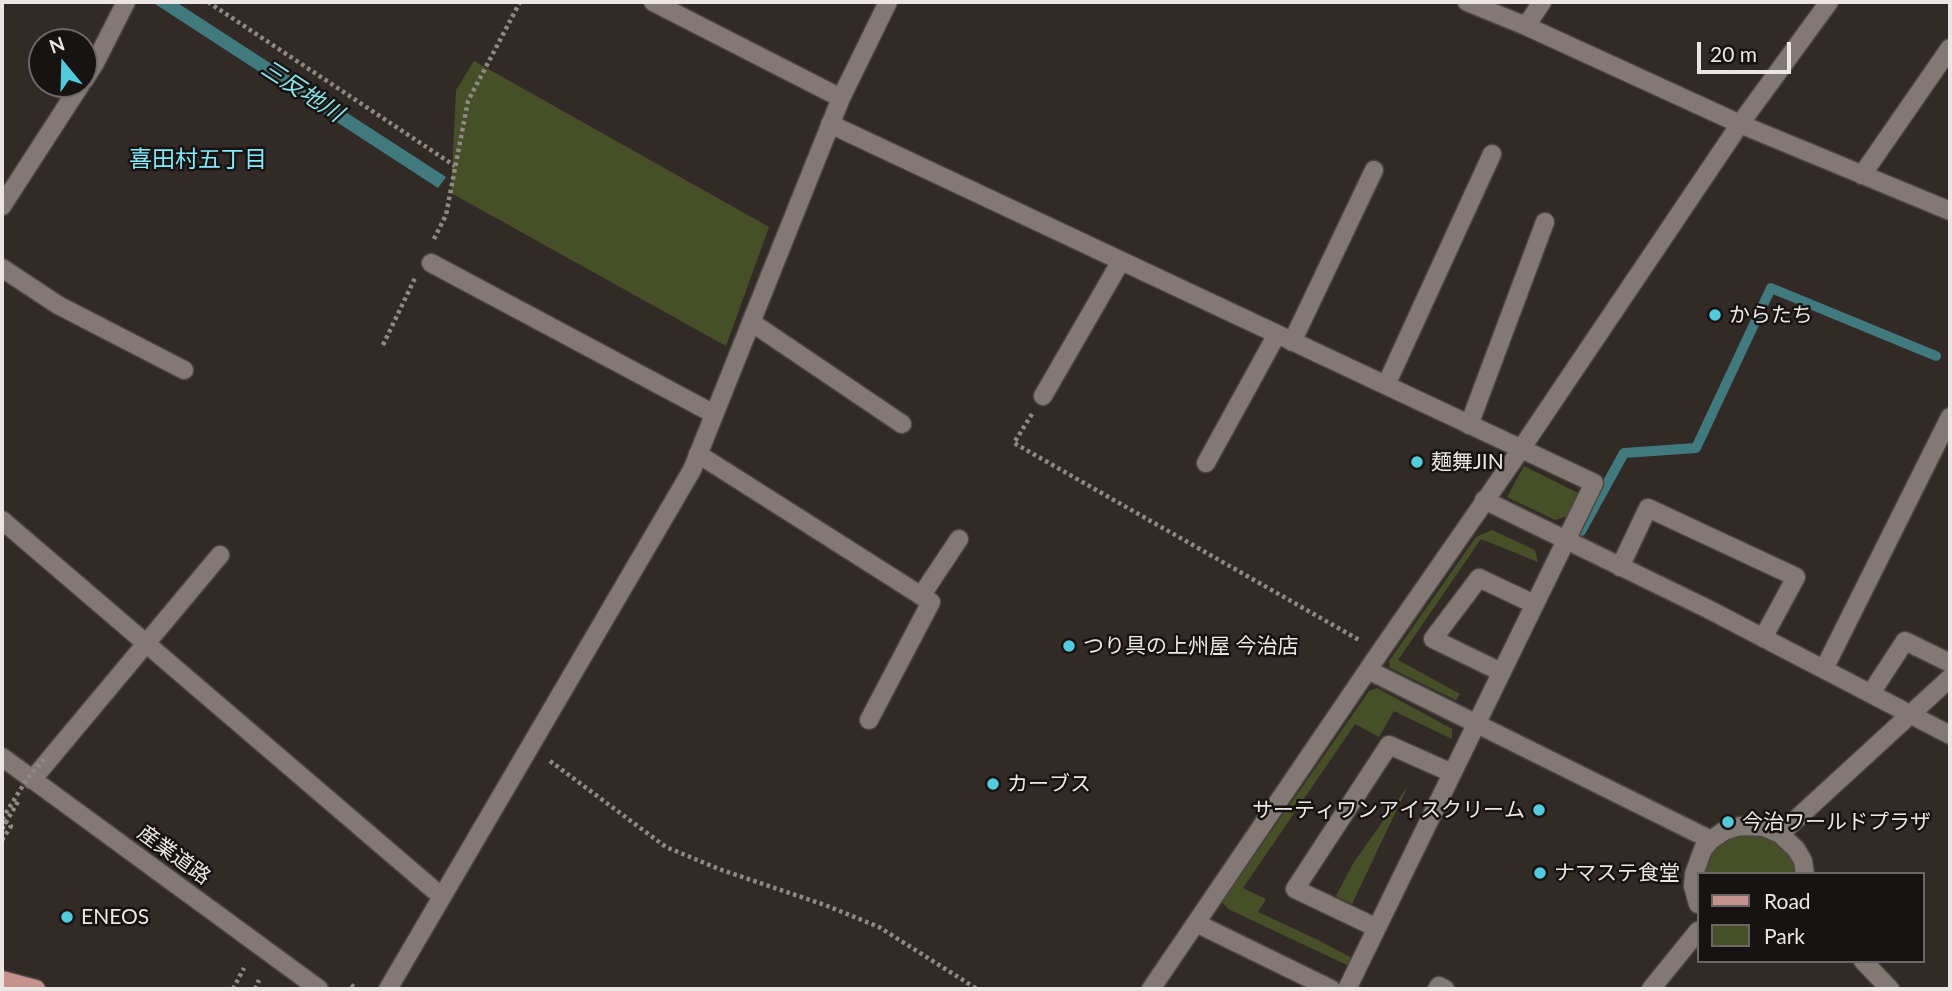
<!DOCTYPE html>
<html>
<head>
<meta charset="utf-8">
<style>
  body { margin:0 }
  #map { position:relative; width:1952px; height:991px; overflow:hidden; background:#322a27; font-family:Lato,sans-serif }
  canvas { display:block }
  .frame { position:absolute; inset:0; border:4px solid #ebe6e4; pointer-events:none }
  .legend { position:absolute; left:1697px; top:872px; width:228px; height:91px; box-sizing:border-box; background:#171312; border:2px solid #6c6766; margin:0; padding:9px 12px; list-style:none; font-size:21px; color:#ebe6e4 }
  .legend li { display:flex; align-items:center; gap:14px; height:35px }
  .legend b { width:35px; border:2px solid #6c6766 }
  .north { position:absolute; left:28px; top:28px; width:70px; height:70px; box-sizing:border-box; background:#171312; border:2px solid #6c6766; border-radius:50%; rotate:341deg; font-size:19px; font-weight:700; line-height:28px; text-align:center; color:#ebe6e4 }
  .north::after { content:''; display:block; margin:auto; width:24px; height:32px; background:#54cadd; clip-path:polygon(50% 0,100% 100%,50% 72%,0 100%) }
  .scale { position:absolute; left:1697px; top:42px; width:94px; height:32px; box-sizing:border-box; border:4px solid #ebe6e4; border-top:0; padding-left:9px; font-size:21px; line-height:24px; white-space:nowrap; color:#ebe6e4; -webkit-text-stroke:5px #171312; paint-order:stroke }
</style>
</head>
<body>
<div id="map">
<canvas width="1952" height="991"></canvas>
<div class="frame"></div>
<ul class="legend">
<li><b style="height:9px;background:#c5928c"></b>Road</li>
<li><b style="height:19px;background:#474f29"></b>Park</li>
</ul>
<div class="north">N</div>
<div class="scale">20 m</div>
</div>
<script>
const context = document.querySelector('canvas').getContext('2d');
context.lineJoin = 'round';
function paint(path, color) { context.fillStyle = color; context.fill(path, 'evenodd'); }
const toPath = rows => new Path2D(rows.map(r => 'M' + r).join(''));
function strokePath(path, color, width, dash) { context.strokeStyle = color; context.lineWidth = width; context.lineCap = dash ? 'butt' : 'round'; context.setLineDash(dash || []); context.stroke(path); }
function drawText(font, color, halo, rows, align = 'center') {
  context.font = font + ' Lato,"Noto Sans JP",sans-serif'; context.lineWidth = 5; context.setLineDash([]); context.textBaseline = 'middle'; context.strokeStyle = halo; context.fillStyle = color; for (const [text, x, y, turn = 0] of rows) {
    context.save(); context.translate(x, y); context.rotate((+turn || 0) * Math.PI / 180); context.textAlign = isNaN(turn) ? turn : align; if (halo) context.strokeText(text, 0, 0); context.fillText(text, 0, 0); context.restore();
  }
}
paint(toPath([
  [474,61,769,227,726,346,451,193,456,90],
  [1524,466,1578,493,1567,516,1555,520,1507,497],
  [1492,530,1535,550,1538,562,1481,539,1398,660,1460,694,1456,700,1390,668,1389,661,1476,537],
  [1377,688,1452,729,1452,739,1394,711,1379,737,1355,724,1243,888,1266,899,1258,912,1318,940,1356,960,1349,966,1228,909,1222,902,1369,691],
  [1408,786,1352,904,1336,896,1354,862],
  [1773,830,1805,874,1694,874,1724,831]
]), '#474f29');
paint(toPath([
  [152,2,176,2,446,177,438,188]
]), '#417a7e');
strokePath(toPath([
  [1581,531,1624,453,1696,448,1771,288,1936,356]
]), '#417a7e', 10);
const minor = toPath([
  [653,2,841,98],
  [1467,2,1526,26,1740,124,1950,211],
  [1526,26,1542,2],
  [84,80,95,63,126,2],
  [830,124,1594,483,1347,989],
  [1862,175,1950,48],
  [2,206,81,84],
  [431,263,714,414],
  [2,268,58,305,184,370],
  [751,322,902,424],
  [1292,342,1374,170],
  [1386,385,1492,154],
  [1043,396,1121,261],
  [1469,425,1545,222],
  [698,454,931,602,869,720],
  [1206,463,1277,334],
  [1484,500,1708,609,1950,735],
  [2,520,441,896],
  [1620,567,1648,508,1796,577,1763,638],
  [921,596,959,539],
  [1824,669,1950,417],
  [1368,670,1711,840],
  [1501,672,1433,639,1479,578,1534,604],
  [1871,693,1905,641,1950,663],
  [2,757,319,989],
  [32,780,220,555],
  [1780,834,1950,678],
  [1698,904,1693,886,1694,874,1703,849,1711,840,1724,831,1740,826,1764,827,1780,834,1796,849,1803,861,1805,874],
  [1196,923,1331,989],
  [1377,928,1295,889,1389,745,1452,773],
  [1863,961,1890,989],
  [388,989,692,470,841,98,888,2],
  [1151,989,1380,652,1521,449,1740,124,1829,2],
  [1437,989,1439,986,1445,989],
  [1651,989,1698,931]
]);
const major = toPath([
  [2,980,36,989]
]);
strokePath(minor, '#4c4643', 21);
strokePath(major, '#4c4643', 21);
strokePath(toPath([
  [208,2,455,166],
  [434,239,446,215,468,101,520,2],
  [383,345,415,278],
  [1032,414,1014,443,1361,641],
  [550,761,666,847,719,869,825,905,879,927,977,989],
  [2,829,19,800],
  [351,985,357,989],
  [233,989,244,968],
  [255,989,259,980]
]), '#8f8986', 4.5, [3.5, 3.5]);
strokePath(minor, '#827975', 18);
strokePath(major, '#c5928c', 18);
strokePath(toPath([
  [2,840,11,826,2,819,27,779,47,756]
]), '#8f8986', 4.5, [3.5, 3.5]);
for (const [x, y, r, color] of [
  [1715,315,7,"#54cadd"],
  [1417,462,7,"#54cadd"],
  [1069,646,7,"#54cadd"],
  [993,784,7,"#54cadd"],
  [1539,810,7,"#54cadd"],
  [1728,822,7,"#54cadd"],
  [1540,873,7,"#54cadd"],
  [67,917,7,"#54cadd"]
]) { const dot = new Path2D(); dot.arc(x, y, r, 0, 2 * Math.PI); context.fillStyle = color; context.fill(dot); strokePath(dot, '#171312', 2.5); }
drawText('21px', '#ebe6e4', '#171312', [
  ["からたち",1729,315],
  ["麺舞JIN",1431,462],
  ["つり具の上州屋 今治店",1083,646],
  ["カーブス",1007,784],
  ["サーティワンアイスクリーム",1525,810,"right"],
  ["今治ワールドプラザ",1742,822],
  ["ナマステ食堂",1554,873],
  ["ENEOS",81,917]
], 'left');
drawText('21px', '#ebe6e4', '#171312', [
  ["産業道路",174,855,36]
]);
drawText('italic 23px', '#86e4ea', '#171312', [
  ["三反地川",302,91,33]
]);
drawText('23px', '#82eafc', '#171312', [
  ["喜田村五丁目",198,160]
]);
</script>
</body>
</html>
